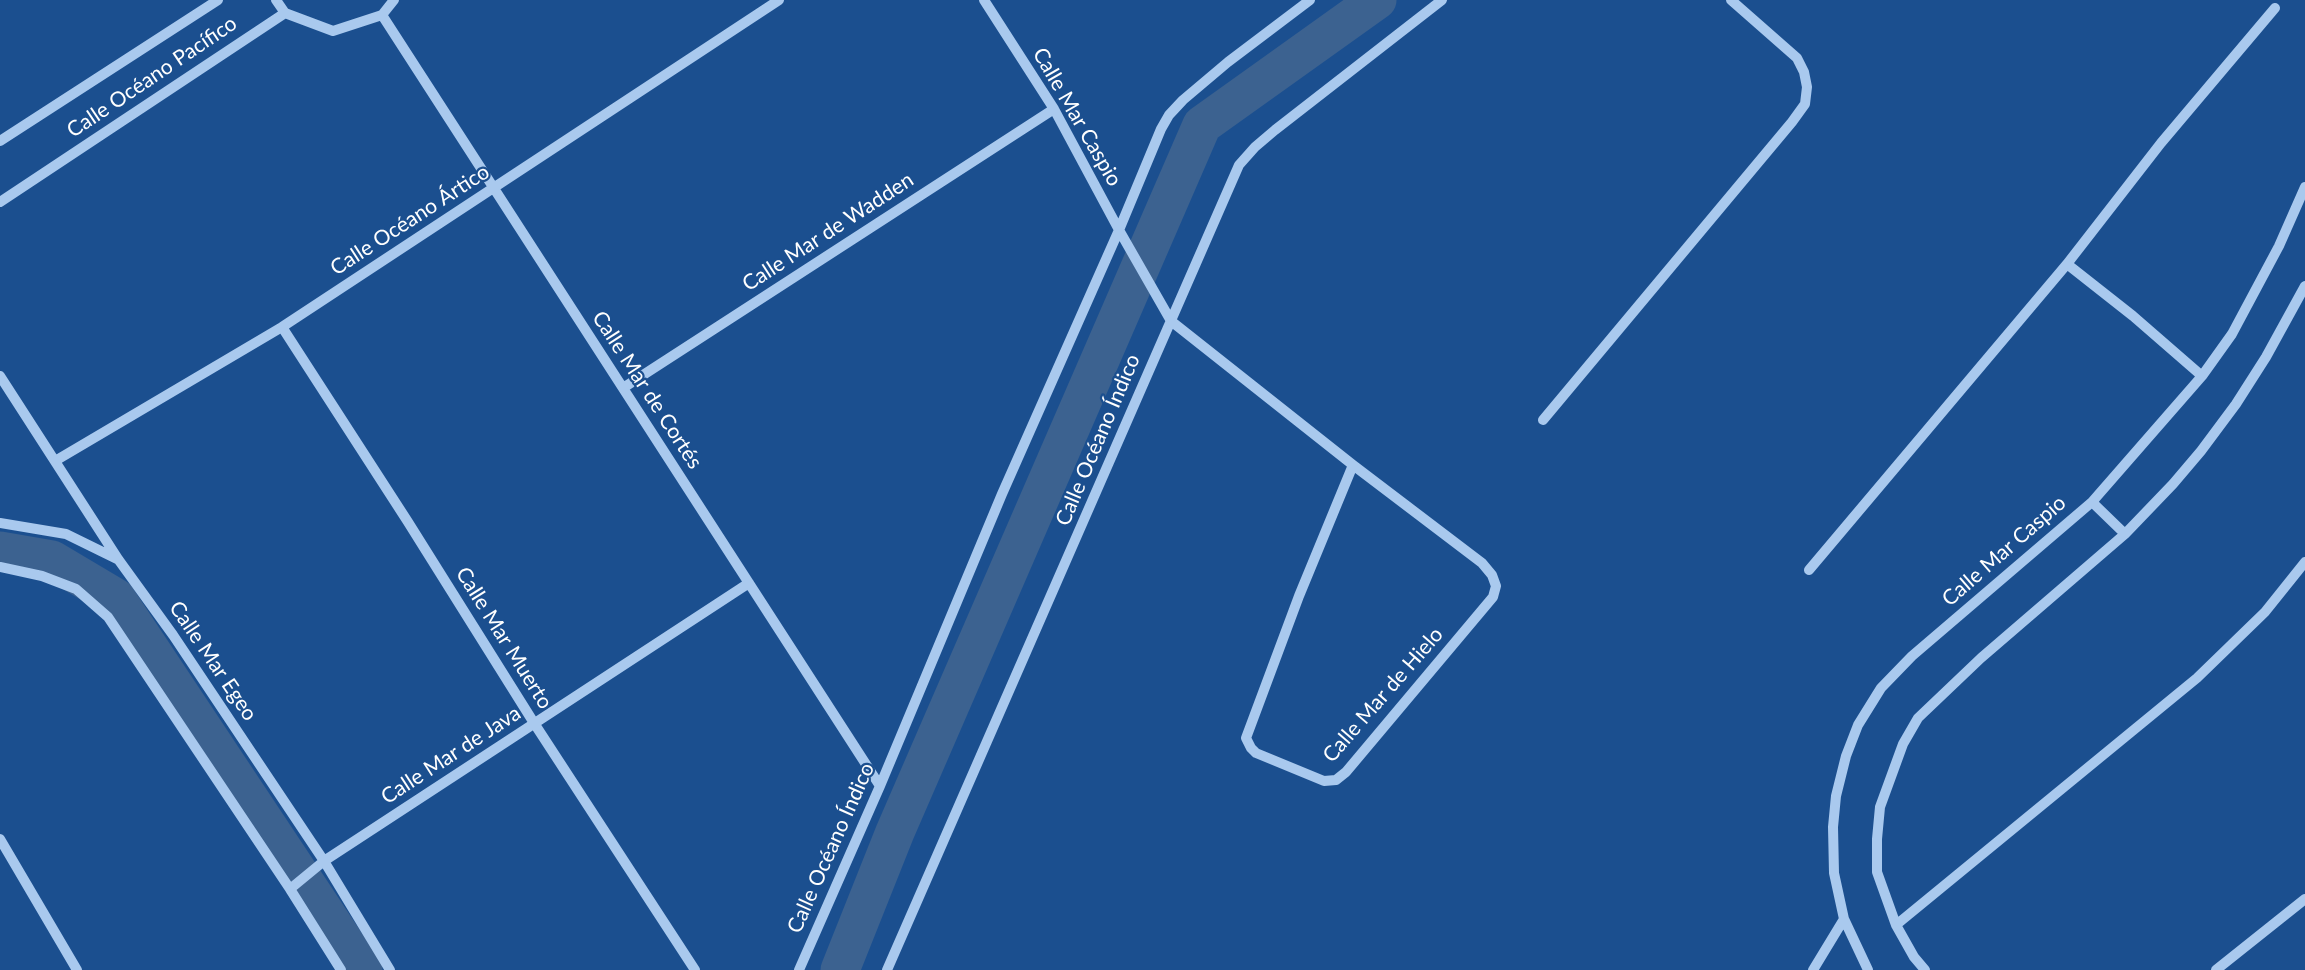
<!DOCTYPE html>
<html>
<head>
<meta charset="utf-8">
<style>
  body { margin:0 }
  canvas { display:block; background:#1b4f8f }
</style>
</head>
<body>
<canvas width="2305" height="970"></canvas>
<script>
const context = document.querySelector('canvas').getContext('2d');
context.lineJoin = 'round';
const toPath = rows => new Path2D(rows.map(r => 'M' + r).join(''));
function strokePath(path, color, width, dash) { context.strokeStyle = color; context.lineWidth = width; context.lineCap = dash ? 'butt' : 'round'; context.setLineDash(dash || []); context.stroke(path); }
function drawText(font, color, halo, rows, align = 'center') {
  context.font = font + ' Lato,sans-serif'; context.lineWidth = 4.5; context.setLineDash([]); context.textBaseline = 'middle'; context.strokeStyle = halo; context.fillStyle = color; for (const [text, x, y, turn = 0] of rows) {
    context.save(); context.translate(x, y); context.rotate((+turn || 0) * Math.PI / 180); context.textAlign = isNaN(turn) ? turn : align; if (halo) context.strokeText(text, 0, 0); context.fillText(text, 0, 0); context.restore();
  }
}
strokePath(toPath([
  [0,551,52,560,116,598,363,970],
  [840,970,895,832,1202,125,1377,0]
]), '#3c6290', 39);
strokePath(toPath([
  [276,0,285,13],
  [984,0,1054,109,1119,230,1171,321,1353,465,1482,563,1492,575,1496,586,1493,597,1346,772,1336,780,1324,781,1256,753,1251,748,1246,738,1299,596,1353,465],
  [285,13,333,31,382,15,394,0],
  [382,15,880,786],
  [0,141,218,0],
  [0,202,285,13],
  [2067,264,2133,316,2202,376],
  [282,327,408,522,534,723,695,970],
  [0,376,118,559,173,635,324,861,390,970],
  [623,388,1054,109],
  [1543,420,1792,122,1805,104,1807,87,1804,72,1797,58,1731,0],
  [55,461,282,327,779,0],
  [2092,502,2125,534],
  [0,523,66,534,117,559],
  [0,567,42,576,76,589,108,617,290,889,341,970],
  [1809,570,2067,264,2161,143,2275,8],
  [0,839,77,970],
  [290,889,324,861,749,583],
  [1896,925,2197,678,2265,612,2305,562],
  [799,970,880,786,1002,494,1119,230,1161,129,1169,115,1183,100,1228,62,1310,0],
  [887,970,1239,165,1255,147,1275,130,1442,0],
  [1813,970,1844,919],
  [1868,970,1844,919,1834,873,1833,827,1836,796,1846,756,1858,725,1881,688,1912,656,2092,502,2202,376,2232,334,2279,246,2305,187],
  [1925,970,1914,957,1896,925,1877,872,1877,839,1880,807,1903,744,1918,718,1981,658,2125,534,2173,484,2201,451,2236,404,2266,357,2305,286],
  [2216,970,2305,899]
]), '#a9c9ee', 10);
drawText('21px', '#fff', '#1b4f8f', [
  ["Calle Océano Pacífico",152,77,-34],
  ["Calle Mar Caspio",1077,117,60],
  ["Calle Océano Ártico",410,220,-33],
  ["Calle Mar de Wadden",828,232,-33],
  ["Calle Mar de Cortés",647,390,57],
  ["Calle Océano Índico",1098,440,-67],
  ["Calle Mar Caspio",2004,551,-41],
  ["Calle Mar Muerto",504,638,58],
  ["Calle Mar Egeo",213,661,56],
  ["Calle Mar de Hielo",1383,695,-49],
  ["Calle Mar de Java",451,755,-33],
  ["Calle Océano Índico",831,848,-66]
]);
</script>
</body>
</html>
